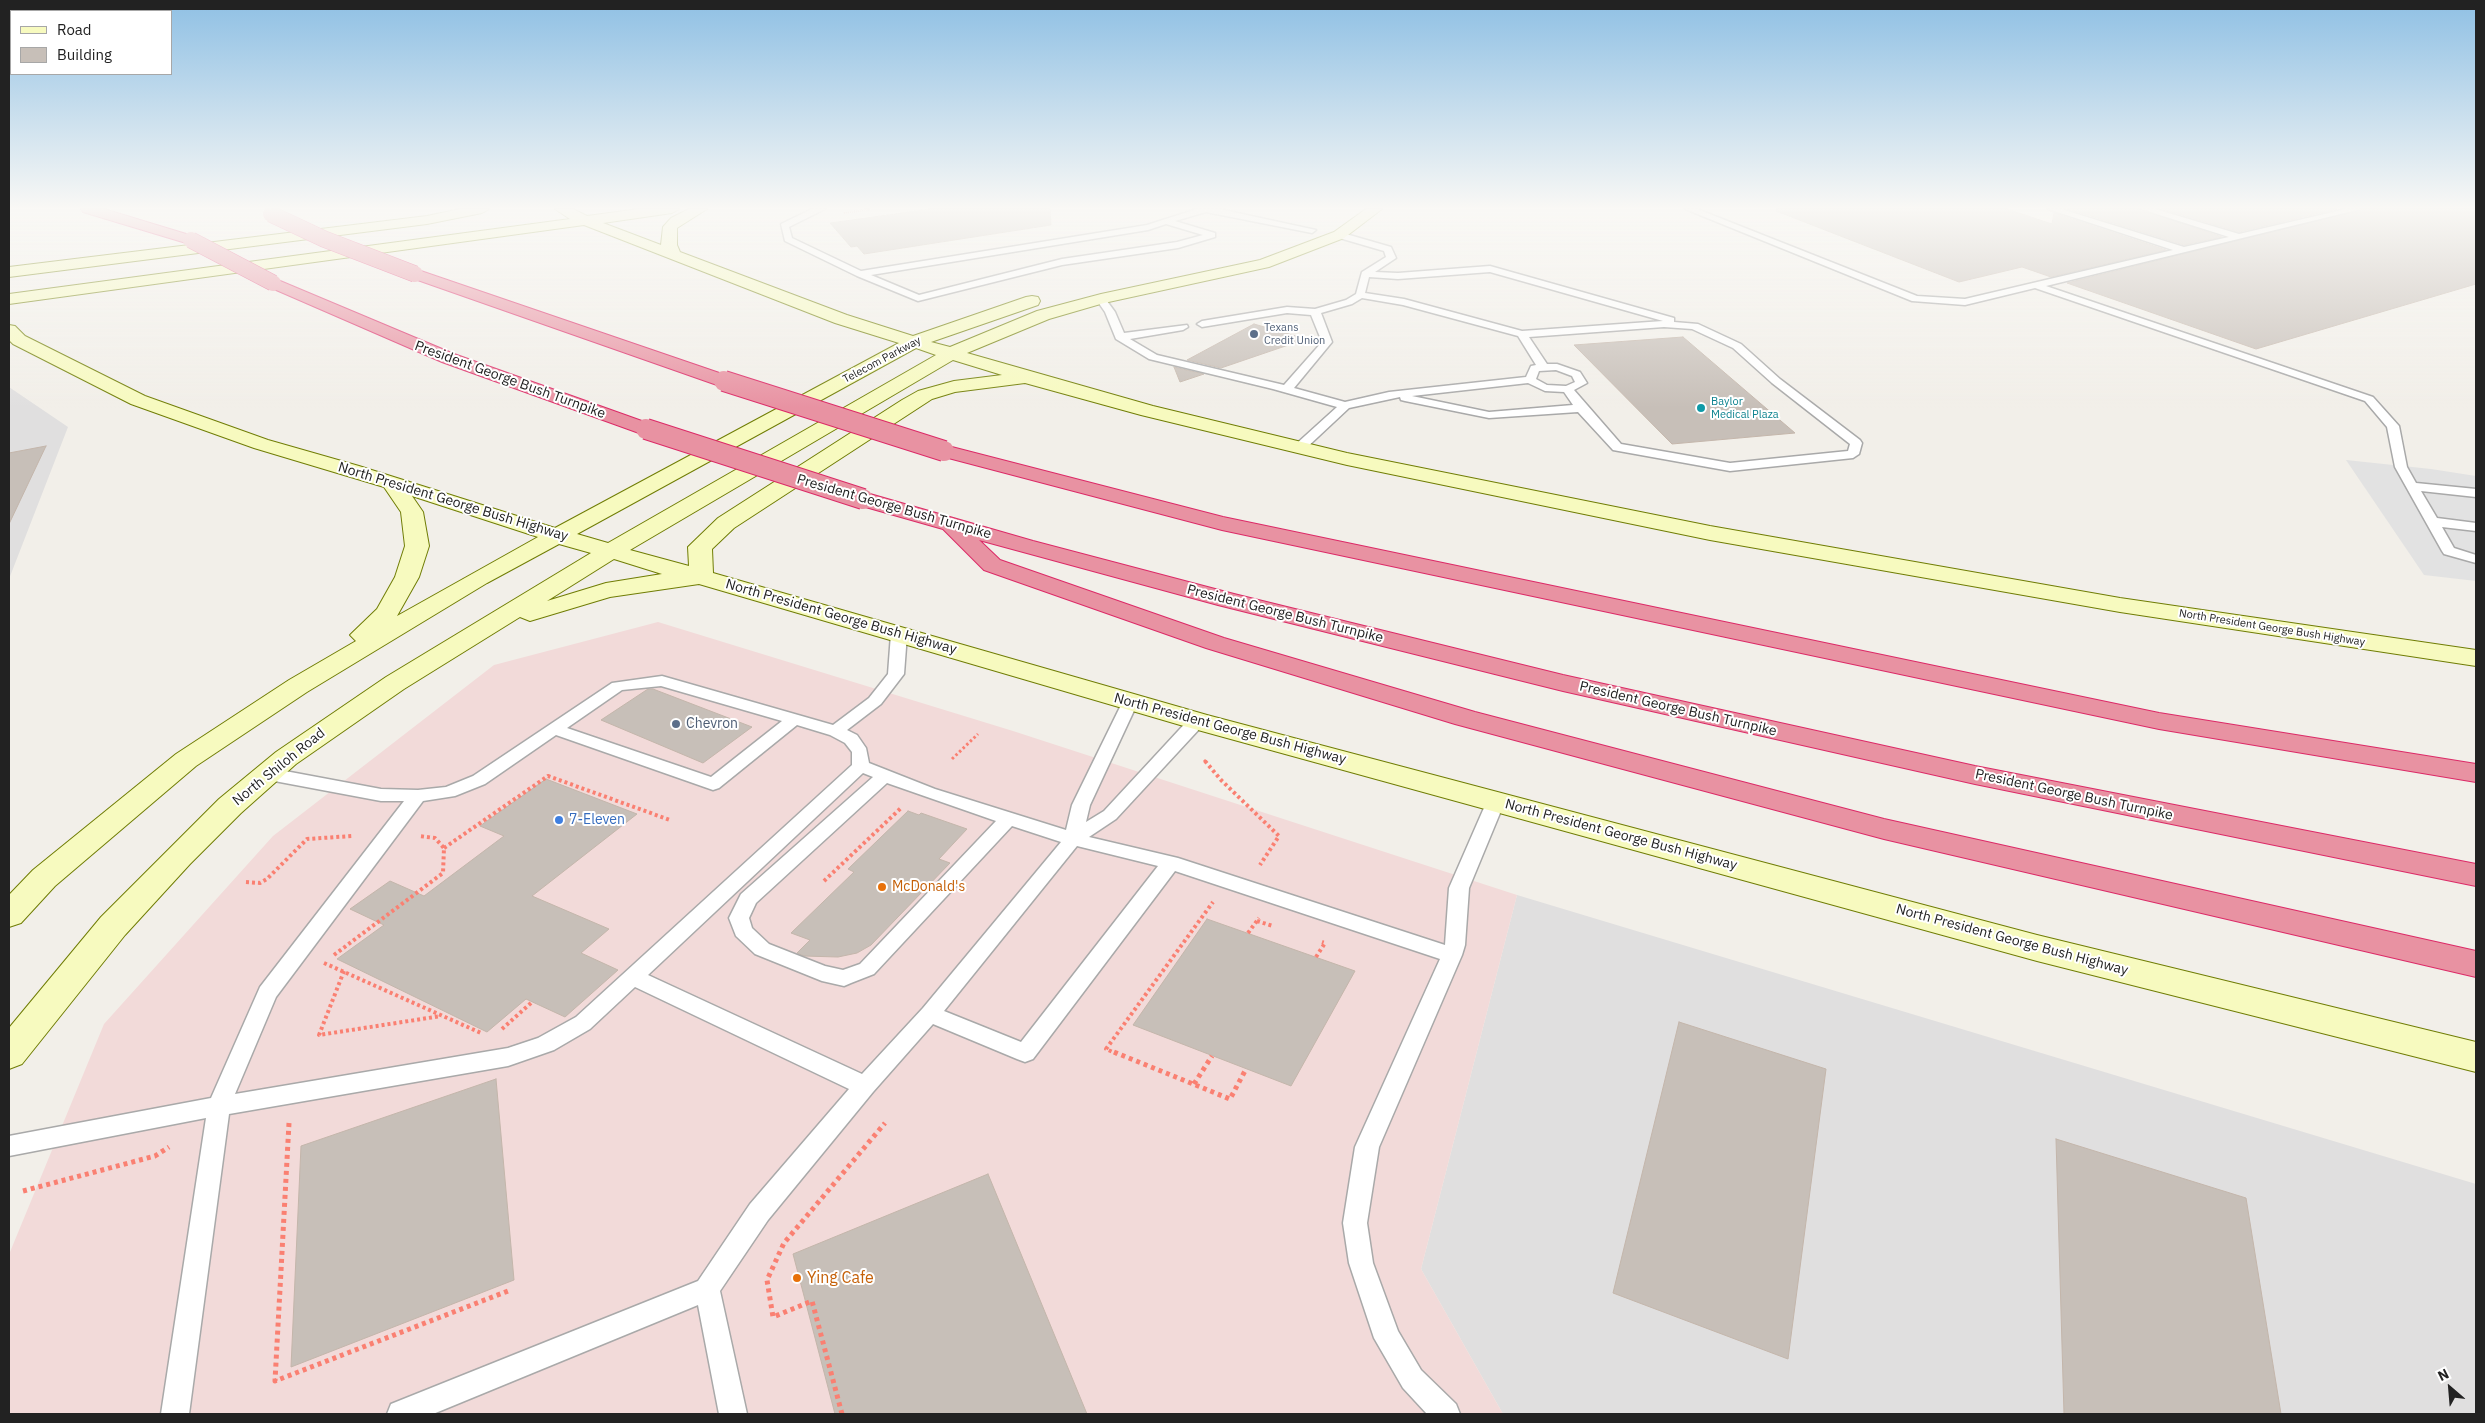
<!DOCTYPE html>
<html>
<head>
<meta charset="utf-8">
<style>
  body { margin:0 }
  #map { position:relative; width:2485px; height:1423px; overflow:hidden; background:#f2efe9; font-family:"IBM Plex Sans",sans-serif }
  canvas { display:block }
  .frame { position:absolute; inset:0; border:10px solid #222; pointer-events:none }
  .legend { position:absolute; left:10px; top:10px; width:162px; height:65px; box-sizing:border-box; background:#fff; border:1px solid #a7a7a7; margin:0; padding:6px 9px; list-style:none; font-size:15px; color:#222 }
  .legend li { display:flex; align-items:center; gap:10px; height:25px }
  .legend b { width:25px; border:1px solid #a7a7a7 }
  .north { position:absolute; left:2425px; top:1363px; width:50px; height:50px; -webkit-text-stroke:4px #fff; paint-order:stroke; rotate:333deg; font-size:14px; font-weight:700; line-height:20px; text-align:center; color:#222 }
  .north::after { content:''; display:block; margin:auto; width:18px; height:22px; background:#222; clip-path:polygon(50% 0,100% 100%,50% 72%,0 100%) }
</style>
</head>
<body>
<div id="map">
<canvas width="2485" height="1423"></canvas>
<div class="frame"></div>
<ul class="legend">
<li><b style="height:6px;background:#f7fabf"></b>Road</li>
<li><b style="height:14px;background:#c7bfb8"></b>Building</li>
</ul>
<div class="north">N</div>
</div>
<script>
const context = document.querySelector('canvas').getContext('2d');
context.lineJoin = 'round';
function paint(path, color) { context.fillStyle = color; context.fill(path, 'evenodd'); }
const toPath = rows => new Path2D(rows.map(r => 'M' + r).join(''));
function strokePath(path, color, width, dash) { context.strokeStyle = color; context.lineWidth = width; context.lineCap = dash ? 'butt' : 'round'; context.setLineDash(dash || []); context.stroke(path); }
function drawText(font, color, halo, rows, align = 'center') {
  context.font = font + ' "IBM Plex Sans",sans-serif'; context.lineWidth = 4; context.setLineDash([]); context.textBaseline = 'middle'; context.strokeStyle = halo; context.fillStyle = color; for (const [text, x, y, turn = 0] of rows) {
    context.save(); context.translate(x, y); context.rotate((+turn || 0) * Math.PI / 180); context.textAlign = isNaN(turn) ? turn : align; if (halo) context.strokeText(text, 0, 0); context.fillText(text, 0, 0); context.restore();
  }
}
paint(toPath([
  [9,387,68,427,9,579],
  [1517,895,2476,1184,2476,1414,1503,1414,1421,1269]
]), '#e0dfdf');
paint(toPath([
  [658,622,1013,731,1517,895,1421,1269,1503,1414,9,1414,10,1252,104,1024,273,836,494,665]
]), '#f2dad9');
paint(toPath([
  [2346,460,2431,469,2476,476,2476,581,2424,575]
]), '#e2e2e2');
const building = toPath([
  [931,209,1050,209,1051,225,864,254,857,246,851,247,830,223,931,209],
  [1777,209,2007,209,2052,224,2054,213,2166,250,2051,277,2022,267,1959,282,1776,211,1777,209],
  [2068,209,2139,209,2222,237,2184,245,2068,209],
  [2162,209,2337,209,2239,232,2162,209],
  [2363,209,2476,209,2476,284,2256,349,2067,283,2363,209],
  [1254,324,1306,339,1221,368,1187,360,1254,324],
  [1683,337,1795,433,1672,444,1574,345,1683,337],
  [1174,367,1204,374,1180,382,1174,367],
  [46,446,9,524,9,453,46,446],
  [648,689,653,689,752,727,703,763,601,720,648,689],
  [546,779,637,814,532,896,609,929,581,953,618,970,565,1017,526,999,487,1032,337,959,384,925,350,909,390,881,424,896,504,836,480,826,546,779],
  [908,811,919,815,921,813,967,829,939,859,950,863,871,945,857,953,838,957,804,956,797,953,810,940,791,933,854,872,848,869,908,811],
  [1207,919,1355,971,1291,1086,1133,1025,1207,919],
  [1679,1022,1826,1069,1788,1359,1613,1293,1679,1022],
  [496,1079,514,1280,291,1367,301,1146,496,1079],
  [2056,1139,2246,1198,2281,1414,2064,1414,2056,1139],
  [988,1174,1087,1414,835,1414,793,1254,988,1174]
]);
paint(building, '#c7bfb8');
strokePath(building, '#c4b6ab', 1);
const lane = toPath([
  [812,209,825,209,789,227,792,238,861,271,1147,225,1197,209,1219,209,1316,230,1312,233,1206,212,1175,221,1215,233,1215,237,1178,248,1062,265,918,301,857,276,785,241,781,224,812,209],
  [1166,224,1203,235,1177,242,1062,259,919,295,871,275,1148,230,1166,224],
  [1685,209,1697,209,1917,296,1965,299,2173,250,2048,209,2061,209,2184,247,2229,237,2141,209,2155,209,2239,234,2346,209,2361,209,2046,286,2373,397,2399,426,2407,467,2416,483,2476,489,2476,497,2421,491,2437,518,2476,523,2476,531,2442,527,2454,548,2476,555,2476,563,2444,554,2442,551,2395,467,2387,427,2365,401,2035,288,1965,305,1912,301,1685,209],
  [1339,232,1391,247,1396,258,1375,272,1398,273,1490,266,1674,318,1674,322,1698,324,1741,344,1780,379,1860,440,1862,443,1859,454,1853,458,1730,471,1613,450,1578,412,1489,418,1405,401,1401,400,1400,397,1349,408,1303,451,1299,452,1293,448,1295,445,1337,407,1273,389,1149,359,1116,339,1105,312,1096,299,1104,297,1115,312,1124,333,1187,325,1188,327,1183,330,1130,339,1157,355,1284,385,1322,342,1311,315,1287,313,1202,327,1197,324,1202,321,1287,307,1315,309,1346,300,1356,294,1362,272,1386,257,1384,251,1336,237,1336,233,1339,232],
  [1490,272,1663,321,1522,331,1404,299,1365,293,1369,277,1398,279,1490,272],
  [1362,298,1403,305,1518,336,1536,365,1531,366,1526,377,1389,392,1345,402,1294,388,1332,342,1321,313,1352,304,1362,298],
  [1664,327,1692,329,1733,348,1772,383,1850,444,1848,451,1730,463,1621,444,1574,390,1587,383,1580,372,1557,364,1547,364,1529,337,1664,327],
  [1556,370,1572,376,1575,382,1566,386,1547,385,1536,379,1539,371,1556,370],
  [1528,383,1545,391,1564,392,1573,405,1489,412,1412,396,1528,383],
  [899,629,907,634,904,674,881,704,847,730,857,735,866,748,869,763,935,789,1066,830,1072,805,1124,699,1130,697,1138,702,1090,805,1086,822,1104,811,1191,717,1203,717,1205,721,1203,725,1116,819,1089,837,1178,858,1445,945,1449,888,1487,801,1490,797,1496,795,1502,797,1505,801,1469,888,1465,945,1462,955,1379,1147,1367,1223,1373,1263,1398,1331,1421,1370,1456,1404,1460,1414,1427,1414,1403,1388,1374,1338,1349,1263,1343,1223,1355,1147,1440,959,1175,871,1033,1059,1025,1062,1017,1059,933,1024,873,1092,768,1220,720,1291,747,1414,719,1414,698,1305,433,1414,387,1414,391,1404,698,1281,750,1204,849,1089,635,987,590,1029,554,1050,508,1066,229,1114,189,1414,161,1414,206,1118,9,1156,9,1136,211,1098,260,987,404,801,381,801,269,780,263,778,260,774,263,770,269,768,381,789,418,790,446,787,473,776,612,683,662,676,833,725,869,698,888,674,891,634,899,629],
  [661,686,782,721,711,777,567,728,622,690,661,686],
  [797,725,830,735,845,743,852,752,852,765,576,1017,538,1038,508,1048,235,1094,276,997,423,801,455,796,485,784,556,735,713,790,719,788,797,725],
  [863,773,873,777,741,894,729,918,736,936,755,954,822,981,844,986,851,983,874,974,1012,826,1061,842,923,1008,862,1074,648,975,863,773],
  [887,783,996,821,860,964,843,970,825,966,769,944,752,928,749,918,756,903,887,783],
  [1077,846,1158,866,1021,1042,944,1011,1077,846]
]);
const secondary = toPath([
  [460,209,489,209,482,213,427,224,9,277,9,267,427,216,460,209],
  [555,209,573,209,587,216,639,209,679,209,672,213,603,223,661,245,663,227,671,218,689,209,707,209,677,228,677,245,680,252,847,315,913,336,1026,297,1032,296,1038,297,1040,301,1038,305,931,342,950,347,1037,311,1101,294,1260,260,1334,232,1366,209,1382,209,1344,238,1269,267,1104,303,1049,319,967,353,1153,406,1347,453,1710,526,2120,598,2476,650,2476,666,2120,612,1710,540,1347,465,1141,415,1025,383,955,392,932,399,734,528,712,549,713,573,1207,715,2037,935,2476,1042,2476,1072,2037,961,1187,727,699,584,610,597,530,621,520,617,404,689,296,764,241,813,190,864,125,935,22,1064,9,1069,9,1028,101,917,219,799,276,752,386,677,591,553,559,544,487,583,307,692,196,766,55,886,21,923,9,927,9,895,33,870,176,754,289,680,356,641,350,635,377,609,395,577,405,546,401,512,384,487,254,448,131,404,13,344,9,340,9,325,15,326,25,336,145,396,268,440,359,466,555,528,899,343,835,323,584,225,9,304,9,294,570,219,555,209],
  [916,348,936,355,608,543,577,534,916,348],
  [953,360,1002,375,954,381,918,391,902,400,718,518,688,547,689,566,630,550,953,360],
  [412,496,538,537,397,616,419,577,429,546,423,512,412,496],
  [614,559,662,574,606,583,547,601,614,559]
]);
const highway = toPath([
  [81,209,104,209,196,237,198,240,196,243,186,243,83,212,81,209],
  [415,269,731,377,733,381,731,385,717,385,409,277,407,274,409,271,415,269],
  [273,278,454,354,653,425,656,429,653,433,646,435,639,433,442,362,267,286,265,283,267,280,273,278],
  [944,445,1223,517,2159,713,2476,764,2476,782,2159,729,1222,530,937,455,934,451,937,447,944,445],
  [863,492,1033,541,1234,594,1563,675,1975,766,2476,864,2476,886,1975,784,1563,691,1218,605,979,540,1000,560,1224,638,1475,712,1884,819,2476,951,2476,977,1884,839,1455,724,1206,648,984,570,943,529,855,504,852,499,855,494,863,492]
]);
strokePath(lane, '#a9a9a9', 3);
strokePath(secondary, '#707d05', 2);
strokePath(highway, '#dc2a67', 2);
strokePath(toPath([
  [844,213,870,209]
]), '#fa8072', 2, [1, 1]);
strokePath(toPath([
  [952,759,978,734],
  [1204,760,1206,762]
]), '#fa8072', 3, [2.5, 2.5]);
strokePath(toPath([
  [1205,761,1221,780,1279,836,1260,865],
  [444,848,548,776,670,820],
  [824,881,901,808],
  [246,882,260,883,267,879,307,839,352,836],
  [1257,921,1273,926],
  [1248,933,1259,918],
  [334,955,443,873,444,848,435,838,419,836],
  [1316,957,1325,943,1322,942],
  [324,963,481,1033],
  [344,971,319,1035,441,1016],
  [502,1029,532,1002],
  [1117,1054,1106,1049,1213,902]
]), '#fa8072', 4, [3, 3]);
strokePath(toPath([
  [1114,1052,1230,1099,1246,1069],
  [1194,1084,1212,1056],
  [289,1123,275,1381,508,1291],
  [23,1191,155,1156,169,1147],
  [842,1414,812,1301,773,1317,767,1280,784,1243,885,1123]
]), '#fa8072', 5, [4, 4]);
paint(lane, '#fff');
paint(secondary, '#f7fabf');
paint(highway, '#e892a2');
const highwayBridgeFar1 = toPath([
  [271,214,324,239,415,274],
  [191,240,273,283]
]);
const highwayBridge = toPath([
  [724,381,944,451],
  [646,429,863,499]
]);
strokePath(highwayBridgeFar1, '#dc2a67', 17, []);
strokePath(highwayBridge, '#dc2a67', 22, []);
strokePath(highwayBridgeFar1, '#e892a2', 16);
strokePath(highwayBridge, '#e892a2', 20);
const sky = context.createLinearGradient(0, 0, 0, 408);
sky.addColorStop(0, '#8fc0e4');
sky.addColorStop(0.51, '#f9f8f5');
sky.addColorStop(1, '#f9f8f500');
context.fillStyle = sky;
context.fillRect(0, 0, 2485, 408);
for (const [x, y, r, color] of [
  [1254,334,5,"#5c6f8a"],
  [1701,408,5,"#0f9aa8"],
  [676,724,5,"#5c6f8a"],
  [559,820,5,"#3f7fe0"],
  [882,887,5,"#e8710a"],
  [797,1278,5,"#e8710a"]
]) { const dot = new Path2D(); dot.arc(x, y, r, 0, 2 * Math.PI); context.fillStyle = color; context.fill(dot); strokePath(dot, '#fff', 2); }
drawText('11px', '#4e5e75', '#fff', [
  ["Texans",1264,328],
  ["Credit Union",1264,341]
], 'left');
drawText('11px', '#222', '#fff', [
  ["Telecom Parkway",882,360,-28],
  ["North President George Bush Highway",2272,628,9]
]);
drawText('11px', '#0d838f', '#fff', [
  ["Baylor",1711,402],
  ["Medical Plaza",1711,415]
], 'left');
drawText('14px', '#222', '#fff', [
  ["President George Bush Turnpike",510,380,20],
  ["North President George Bush Highway",453,502,17],
  ["President George Bush Turnpike",894,507,16],
  ["President George Bush Turnpike",1285,614,14],
  ["North President George Bush Highway",841,617,16],
  ["President George Bush Turnpike",1678,709,13],
  ["North President George Bush Highway",1230,729,15],
  ["North Shiloh Road",279,767,-39],
  ["President George Bush Turnpike",2074,795,12],
  ["North President George Bush Highway",1621,835,15],
  ["North President George Bush Highway",2012,940,15]
]);
drawText('14px', '#4e5e75', '#fff', [
  ["Chevron",686,724]
], 'left');
drawText('14px', '#366cbe', '#fff', [
  ["7-Eleven",569,820]
], 'left');
drawText('14px', '#c56008', '#fff', [
  ["McDonald's",892,887]
], 'left');
drawText('16px', '#c56008', '#fff', [
  ["Ying Cafe",807,1278]
], 'left');
</script>
</body>
</html>
